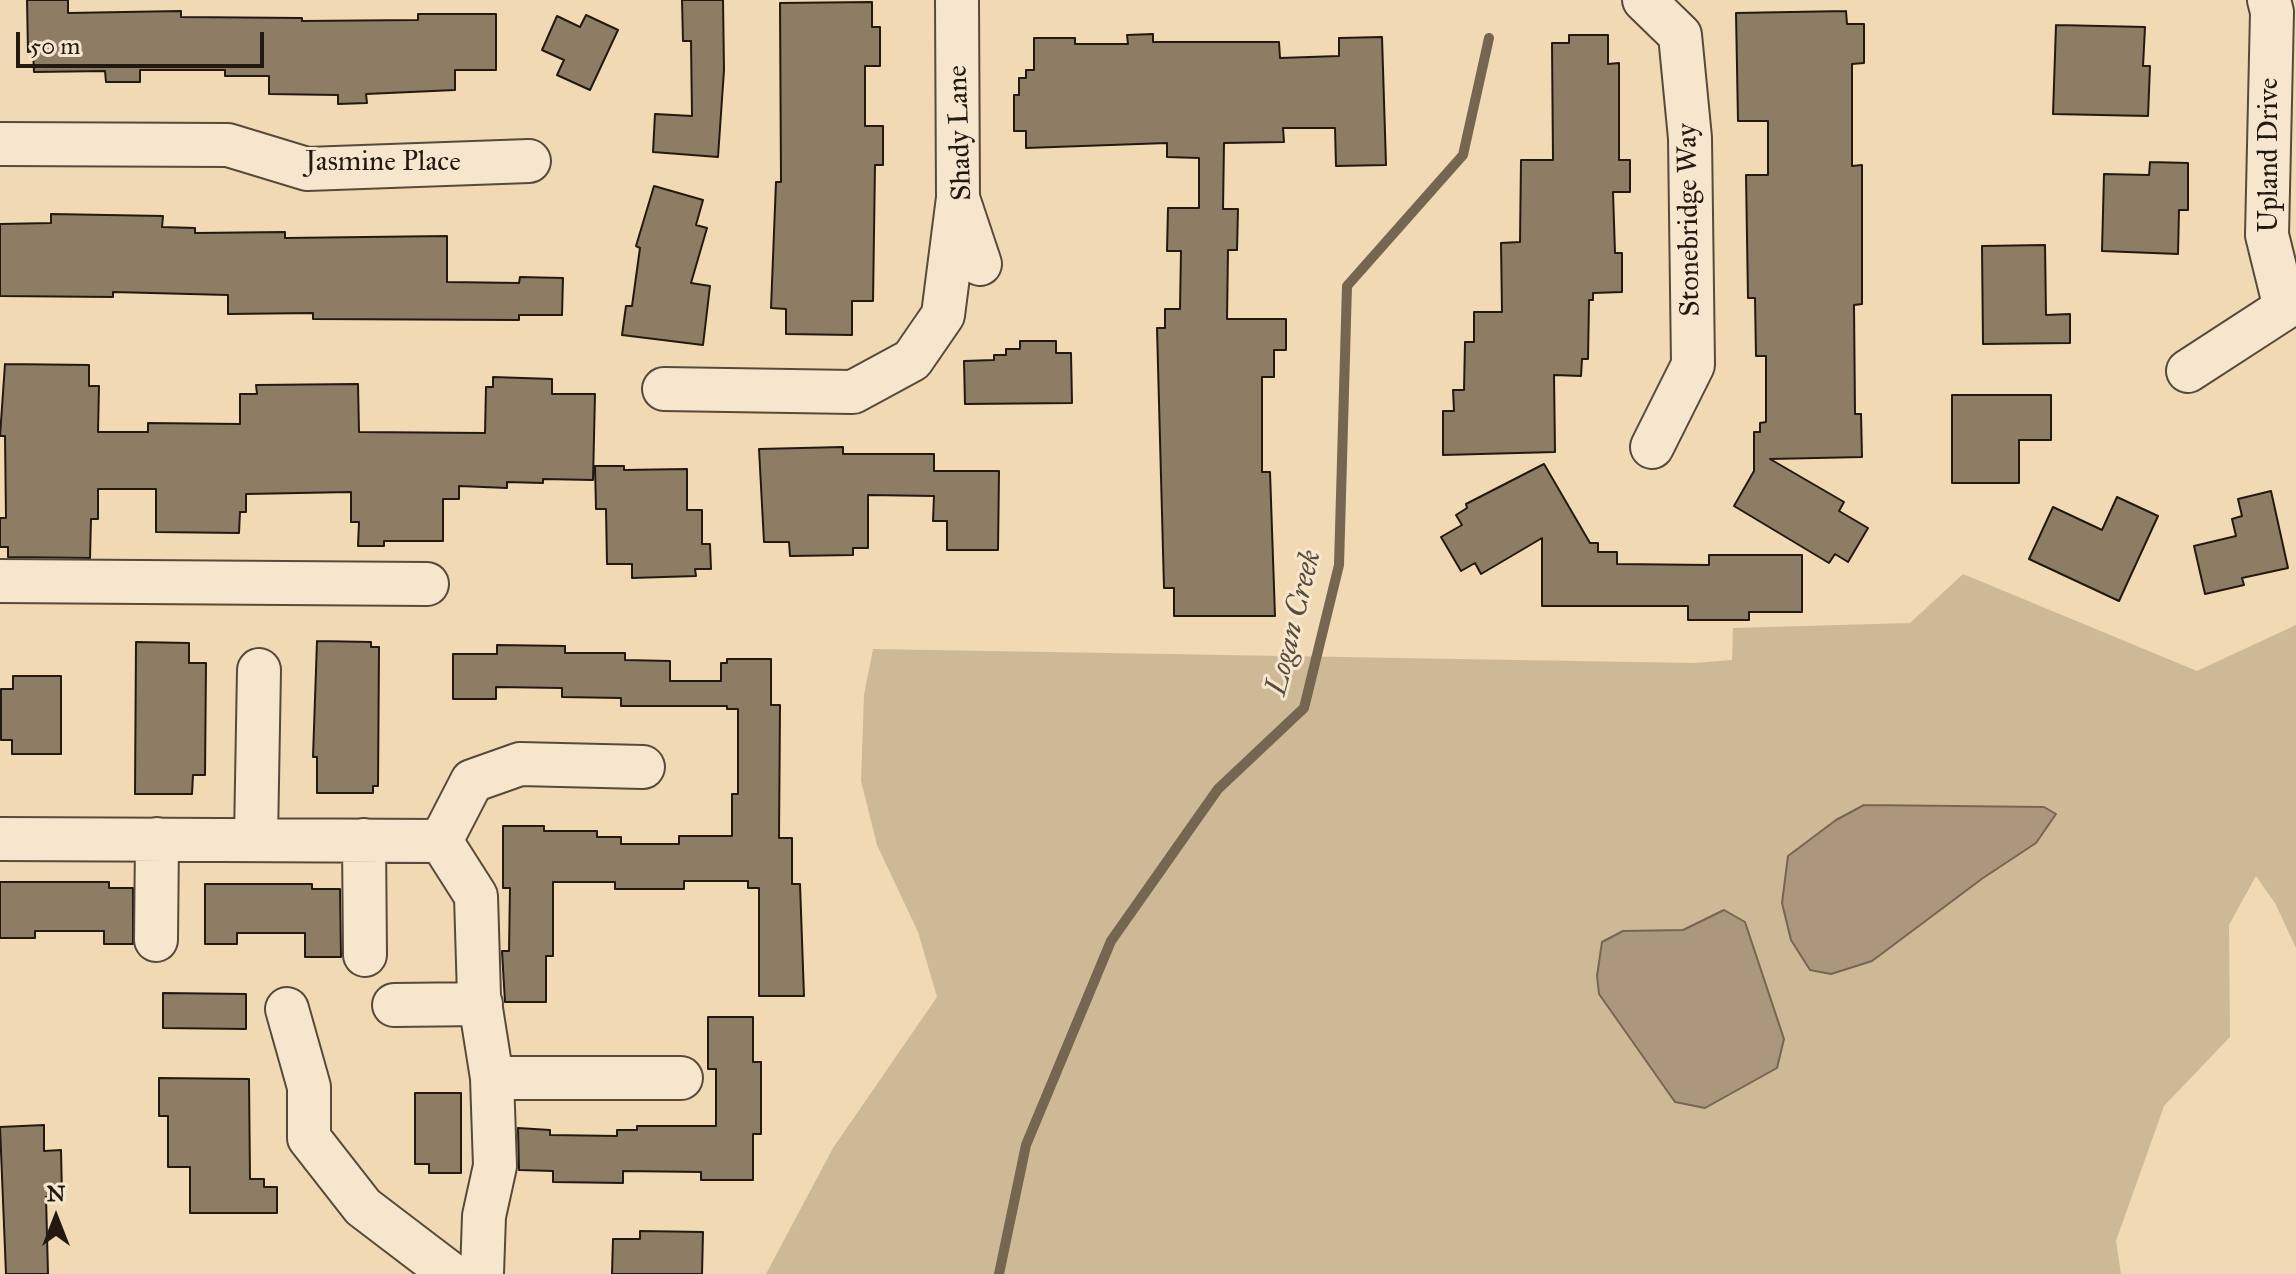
<!DOCTYPE html>
<html>
<head>
<meta charset="utf-8">
<style>
  body { margin:0 }
  #map { position:relative; width:2296px; height:1274px; overflow:hidden; background:#f1d9b3; font-family:"IM FELL Great Primer",serif }
  canvas { display:block }
  .north { position:absolute; left:16px; top:1178px; width:80px; height:80px; -webkit-text-stroke:6px #f6e6ce; paint-order:stroke; rotate:0deg; font-size:22px; font-weight:700; line-height:32px; text-align:center; color:#221a11 }
  .north::after { content:''; display:block; margin:auto; width:28px; height:36px; background:#221a11; clip-path:polygon(50% 0,100% 100%,50% 72%,0 100%) }
  .scale { position:absolute; left:16px; top:32px; width:248px; height:36px; box-sizing:border-box; border:4px solid #221a11; border-top:0; padding-left:10px; font-size:24px; line-height:28px; white-space:nowrap; color:#221a11; -webkit-text-stroke:6px #f6e6ce; paint-order:stroke }
</style>
</head>
<body>
<div id="map">
<canvas width="2296" height="1274"></canvas>
<div class="north">N</div>
<div class="scale">50 m</div>
</div>
<script>
const context = document.querySelector('canvas').getContext('2d');
context.lineJoin = 'round';
function paint(path, color) { context.fillStyle = color; context.fill(path, 'evenodd'); }
const toPath = rows => new Path2D(rows.map(r => 'M' + r).join(''));
function strokePath(path, color, width, dash) { context.strokeStyle = color; context.lineWidth = width; context.lineCap = dash ? 'butt' : 'round'; context.setLineDash(dash || []); context.stroke(path); }
function drawText(font, color, halo, rows, align = 'center') {
  context.font = font + ' "IM FELL Great Primer",serif'; context.lineWidth = 6; context.setLineDash([]); context.textBaseline = 'middle'; context.strokeStyle = halo; context.fillStyle = color; for (const [text, x, y, turn = 0] of rows) {
    context.save(); context.translate(x, y); context.rotate((+turn || 0) * Math.PI / 180); context.textAlign = isNaN(turn) ? turn : align; if (halo) context.strokeText(text, 0, 0); context.fillText(text, 0, 0); context.restore();
  }
}
paint(toPath([
  [1963,574,2197,671,2296,625,2296,948,2275,903,2256,876,2229,925,2230,1037,2164,1106,2116,1241,2121,1274,766,1274,833,1148,937,997,918,932,877,845,861,781,864,695,873,649,1694,663,1732,660,1733,628,1910,623]
]), '#ceb997');
const water = toPath([
  [1864,805,2044,807,2056,814,2036,843,1983,878,1872,961,1831,974,1810,970,1791,940,1782,903,1788,856,1836,820,1864,805],
  [1724,910,1745,922,1784,1039,1777,1068,1705,1108,1675,1102,1599,994,1597,976,1602,942,1623,931,1683,930,1724,910]
]);
paint(water, '#ab987c');
strokePath(water, '#746651', 2);
strokePath(toPath([
  [999,1274,1026,1145,1111,941,1218,789,1304,708,1339,565,1347,286,1463,155,1489,38]
]), '#746651', 10);
const building = toPath([
  [27,0,68,0,68,13,181,11,181,17,302,18,302,21,418,20,418,14,496,14,496,70,455,70,455,90,366,94,367,103,338,104,338,95,269,94,269,76,225,76,225,70,140,70,140,82,106,82,105,71,34,72,33,51,28,52,27,0],
  [682,0,723,0,724,70,718,157,653,152,655,114,692,116,691,41,683,41,682,0],
  [872,2,872,27,880,27,880,66,865,66,865,126,883,126,883,165,875,165,873,301,852,301,852,335,786,334,786,309,771,308,776,182,781,182,780,3,872,2],
  [1846,11,1847,24,1864,24,1864,63,1852,64,1852,166,1862,165,1862,304,1854,305,1855,414,1861,414,1862,457,1770,459,1844,502,1839,511,1868,528,1848,562,1835,554,1829,563,1734,506,1754,471,1754,432,1760,432,1760,423,1766,422,1766,356,1756,356,1755,298,1748,298,1746,175,1768,175,1768,121,1738,121,1736,13,1846,11],
  [586,15,618,30,590,90,557,75,564,60,542,50,557,16,580,27,586,15],
  [2056,25,2145,27,2143,66,2150,66,2148,116,2053,114,2056,25],
  [1153,34,1153,42,1279,42,1280,58,1339,56,1339,38,1382,37,1386,165,1336,166,1335,128,1283,128,1284,142,1224,143,1223,209,1238,209,1237,250,1228,250,1227,319,1286,319,1286,350,1274,350,1274,377,1262,377,1262,472,1270,472,1275,616,1174,616,1174,588,1164,588,1157,328,1165,328,1165,309,1180,309,1181,251,1167,251,1168,208,1199,208,1199,158,1167,157,1167,143,1026,148,1026,131,1014,131,1014,95,1019,95,1019,78,1026,78,1026,70,1034,70,1034,38,1075,38,1075,44,1128,44,1127,35,1153,34],
  [1569,35,1608,35,1608,64,1619,63,1619,160,1630,160,1630,192,1613,192,1615,253,1622,253,1622,292,1593,293,1593,300,1589,300,1588,359,1582,359,1581,376,1554,375,1555,452,1443,455,1443,411,1454,411,1453,390,1464,390,1465,342,1474,342,1474,312,1502,312,1501,243,1520,242,1521,160,1553,160,1552,43,1569,43,1569,35],
  [2150,162,2188,163,2188,210,2179,210,2178,254,2102,251,2104,174,2149,175,2150,162],
  [654,186,703,200,696,225,707,228,691,283,710,286,703,345,622,335,626,306,632,306,640,248,636,246,654,186],
  [51,214,163,216,162,227,195,228,195,233,285,232,285,238,447,236,447,282,519,283,520,277,563,278,562,315,519,315,519,320,313,319,313,313,228,314,228,295,113,292,113,297,0,296,0,224,51,223,51,214],
  [2045,245,2046,315,2070,314,2070,343,1983,344,1982,246,2045,245],
  [1020,341,1056,341,1056,353,1071,353,1072,403,965,404,964,361,994,360,994,355,1006,355,1006,349,1020,349,1020,341],
  [5,364,89,365,89,386,99,386,98,432,148,432,148,423,240,424,240,394,257,394,256,385,358,384,359,432,485,433,486,387,493,387,493,377,552,379,552,394,595,394,593,480,543,479,543,483,507,482,507,488,459,486,459,499,443,499,443,541,384,541,384,546,358,546,359,522,351,522,351,492,246,494,246,512,240,512,239,533,156,532,156,489,98,489,98,519,91,519,90,558,8,557,8,547,0,547,0,518,6,518,5,436,0,436,5,364],
  [1952,395,2051,395,2051,440,2019,440,2019,483,1952,483,1952,395],
  [843,447,843,454,934,454,934,471,999,471,998,550,947,550,947,521,933,521,934,496,868,495,868,548,853,548,853,555,790,556,789,542,764,542,759,449,843,447],
  [1544,464,1590,543,1598,543,1598,552,1617,552,1617,564,1709,565,1709,555,1802,555,1802,612,1749,612,1749,620,1688,620,1688,606,1542,606,1542,538,1481,574,1475,563,1461,571,1441,537,1462,525,1456,515,1467,508,1466,504,1544,464],
  [595,466,624,466,624,470,687,469,687,510,702,510,702,544,710,544,711,569,695,569,696,576,632,578,632,564,607,564,606,509,596,509,595,466],
  [2271,491,2288,568,2242,578,2244,585,2205,594,2194,546,2236,536,2232,519,2242,516,2238,499,2271,491],
  [2117,497,2158,516,2119,601,2029,559,2053,507,2102,530,2117,497],
  [317,641,371,642,371,647,379,647,378,786,373,786,373,793,317,793,317,757,313,757,317,641],
  [136,642,189,643,189,663,206,663,205,775,193,775,192,794,135,794,136,642],
  [497,645,565,646,565,653,625,653,625,660,670,661,670,681,721,681,721,663,727,663,727,659,771,659,771,705,780,705,779,838,792,838,792,884,800,884,804,996,759,996,759,888,748,888,748,881,684,881,684,889,615,889,615,882,553,882,553,956,546,956,546,1002,505,1002,502,951,509,951,510,888,503,888,503,826,544,826,544,831,597,831,597,837,621,837,621,844,679,844,679,836,732,836,732,794,738,794,738,709,727,709,727,706,621,706,621,698,562,697,562,688,496,687,496,699,453,699,453,654,497,654,497,645],
  [13,676,61,676,61,754,12,754,12,740,1,740,1,689,13,689,13,676],
  [0,882,109,882,109,888,133,888,133,944,104,944,104,931,35,931,35,938,0,938,0,882],
  [205,884,312,884,312,889,340,889,341,957,305,957,305,933,237,933,237,944,205,944,205,884],
  [163,993,246,994,246,1029,163,1028,163,993],
  [708,1017,753,1017,753,1062,761,1062,761,1134,753,1134,753,1180,701,1180,701,1172,623,1171,623,1183,553,1182,553,1171,519,1170,518,1128,550,1130,550,1135,617,1136,617,1130,637,1130,637,1126,716,1126,716,1069,708,1069,708,1017],
  [159,1078,249,1079,250,1179,264,1179,264,1187,277,1187,277,1213,190,1213,190,1167,168,1167,168,1116,159,1116,159,1078],
  [415,1093,461,1093,461,1173,429,1173,429,1164,415,1164,415,1093],
  [44,1125,44,1151,61,1150,62,1197,46,1197,48,1274,6,1274,0,1127,44,1125],
  [640,1231,703,1232,702,1274,612,1274,613,1239,640,1239,640,1231]
]);
paint(building, '#8e7d65');
strokePath(building, '#221a11', 2);
const minor = toPath([
  [957,0,958,198,980,264],
  [1644,0,1680,35,1690,138,1693,365,1652,447],
  [2269,0,2272,12,2267,235,2285,308],
  [0,144,228,145,307,169,529,161],
  [2188,371,2285,308],
  [664,389,853,392,912,360,943,315,958,198],
  [0,581,427,584],
  [256,838,259,670],
  [0,839,441,841],
  [364,840,365,955],
  [441,841,476,896,479,996,492,1078,495,1166,484,1216,482,1274],
  [441,841,472,781,520,764,643,767],
  [156,940,157,839],
  [394,1005,481,1004],
  [287,1009,309,1087,309,1138,363,1207,451,1274],
  [492,1078,681,1078]
]);
strokePath(minor, '#564a3a', 46);
strokePath(minor, '#f6e6ce', 42);
drawText('28px', '#221a11', '#f6e6ce', [
  ["Shady Lane",961,133,-92],
  ["Upland Drive",2270,155,-90],
  ["Jasmine Place",383,163],
  ["Stonebridge Way",1690,220,-91]
]);
drawText('italic 30px', '#594c3c', '#f6e6ce', [
  ["Logan Creek",1295,623,-76]
]);
</script>
</body>
</html>
